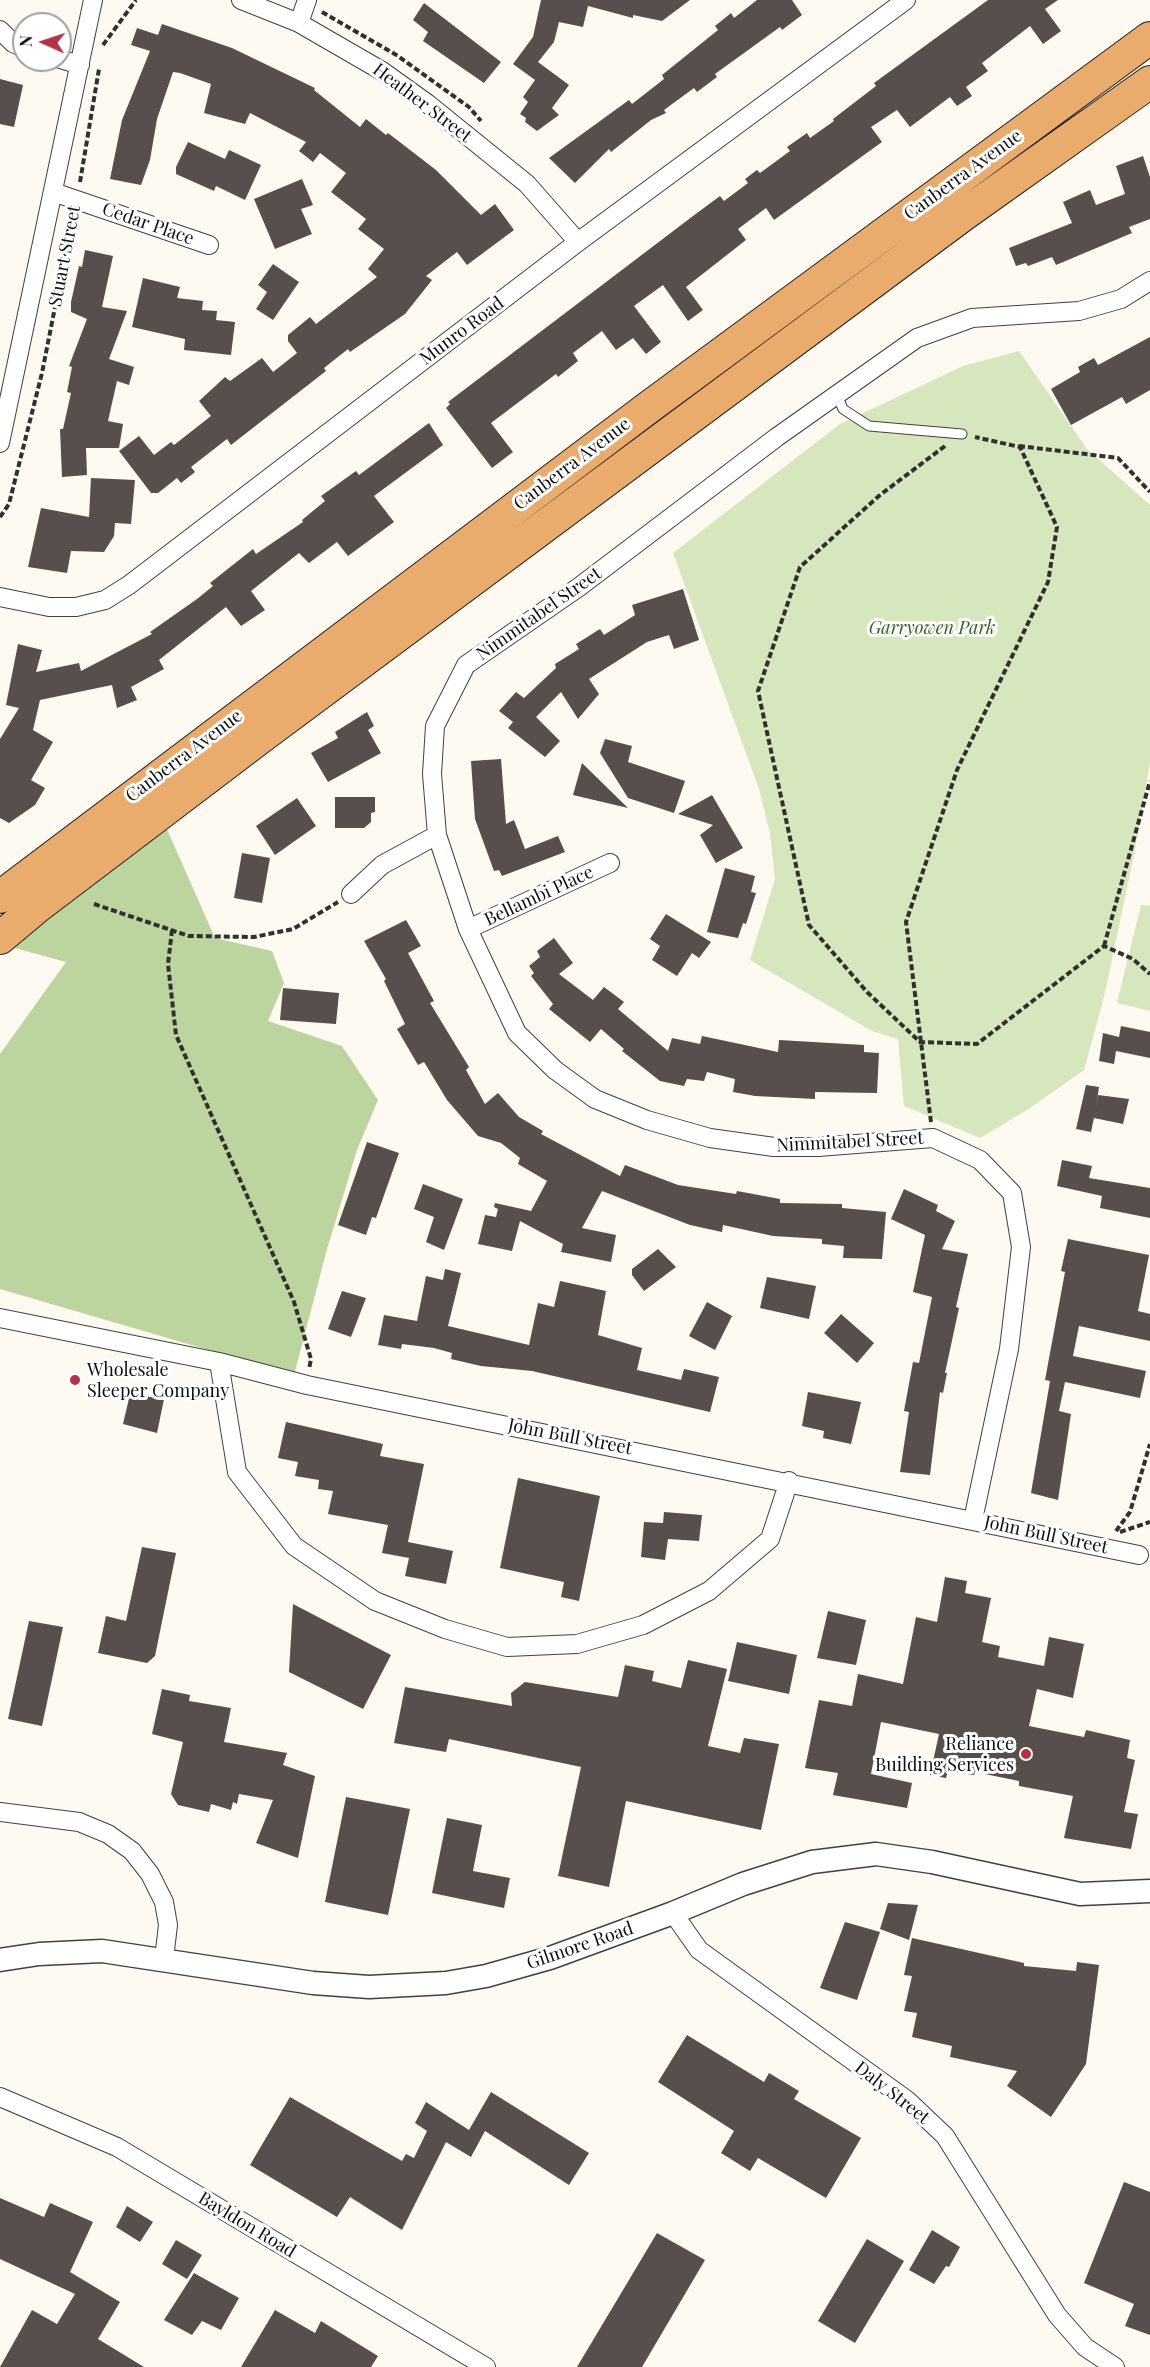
<!DOCTYPE html>
<html>
<head>
<meta charset="utf-8">
<style>
  body { margin:0 }
  #map { position:relative; width:1150px; height:2367px; overflow:hidden; background:#fefaf1; font-family:"Playfair Display",serif }
  canvas { display:block }
  .north { position:absolute; left:12px; top:12px; width:60px; height:60px; box-sizing:border-box; background:#fff; border:2px solid #9f9f9f; border-radius:50%; rotate:273deg; font-size:16px; font-weight:700; line-height:24px; text-align:center; color:#0e0e0e }
  .north::after { content:''; display:block; margin:auto; width:21px; height:27px; background:#b33244; clip-path:polygon(50% 0,100% 100%,50% 72%,0 100%) }
</style>
</head>
<body>
<div id="map">
<canvas width="1150" height="2367"></canvas>
<div class="north">N</div>
</div>
<script>
const context = document.querySelector('canvas').getContext('2d');
context.lineJoin = 'round';
function paint(path, color) { context.fillStyle = color; context.fill(path, 'evenodd'); }
const toPath = rows => new Path2D(rows.map(r => 'M' + r).join(''));
function strokePath(path, color, width, dash) { context.strokeStyle = color; context.lineWidth = width; context.lineCap = dash ? 'butt' : 'round'; context.setLineDash(dash || []); context.stroke(path); }
function drawText(font, color, halo, rows, align = 'center') {
  context.font = font + ' "Playfair Display",serif'; context.lineWidth = 6; context.setLineDash([]); context.textBaseline = 'middle'; context.strokeStyle = halo; context.fillStyle = color; for (const [text, x, y, turn = 0] of rows) {
    context.save(); context.translate(x, y); context.rotate((+turn || 0) * Math.PI / 180); context.textAlign = isNaN(turn) ? turn : align; if (halo) context.strokeText(text, 0, 0); context.fillText(text, 0, 0); context.restore();
  }
}
paint(toPath([
  [1019,351,1087,449,1150,505,1150,762,1134,855,1104,997,1084,1070,1030,1108,980,1138,904,1106,898,1039,872,1031,750,960,775,879,770,833,759,789,673,553,840,424,963,366],
  [1141,905,1150,906,1150,1011,1117,1003]
]), '#d6e6bd');
paint(toPath([
  [166,827,215,938,272,951,284,983,268,1021,342,1046,378,1100,357,1150,327,1249,294,1375,0,1289,0,1054,66,962,11,947]
]), '#bcd59e');
paint(toPath([
  [541,0,690,0,662,21,633,15,633,18,588,6,583,27,559,22,554,42,538,62,569,85,552,108,559,115,537,131,525,122,526,118,520,114,528,102,523,97,535,80,513,64,533,37],
  [757,0,792,0,802,15,782,30,780,27,715,74,717,77,697,92,694,88,664,110,666,113,651,120,611,152,609,149,575,183,549,158,629,100,632,104,664,79,662,75,718,30,715,26,731,13,734,18],
  [988,0,1058,0,1045,9,1061,31,1043,44,1030,26,982,63,988,71,966,87,972,96,957,106,950,97,910,127,897,110,871,127,882,142,774,220,766,208,738,229,746,240,686,287,703,310,688,321,663,285,634,306,661,342,646,354,633,338,616,350,602,331,573,353,578,361,558,377,556,374,491,423,513,452,492,468,446,408,450,404,448,402,693,216,720,196,724,201,748,183,745,179,757,170,760,173,790,151,787,147,807,133,810,138,834,121,833,119,876,86,874,83],
  [424,3,501,62,484,83,423,41,428,32,413,20],
  [162,24,232,48,315,88,314,90,360,127,366,119,386,135,388,133,436,170,481,215,495,204,514,230,467,265,457,252,426,276,432,280,405,314,350,352,348,349,324,368,326,371,231,445,227,439,191,467,195,472,181,483,177,478,158,493,151,493,119,451,139,436,154,455,171,442,174,445,211,416,199,401,225,377,230,381,262,358,273,372,297,353,288,341,288,335,310,317,316,324,377,277,368,269,384,249,358,229,366,219,331,192,346,173,320,153,313,162,299,151,306,142,250,113,245,124,204,113,211,84,180,73,173,72,157,119,150,160,141,185,110,179,122,120,150,51,131,45,137,28,158,35],
  [0,79,23,85,14,127,0,124],
  [188,142,225,159,229,150,261,165,245,200,216,186,214,191,176,174,176,167],
  [1143,156,1150,177,1150,219,1129,227,1132,233,1056,265,1052,257,1028,266,1026,263,1016,266,1009,248,1072,223,1063,202,1090,190,1096,205,1125,194,1116,166],
  [302,179,313,205,301,209,312,234,275,249,254,199],
  [85,250,113,256,102,307,127,311,109,359,134,367,129,385,117,381,108,421,123,424,119,448,86,448,87,475,62,477,60,429,63,429,71,393,67,392,72,367,69,366,87,319,71,312,71,302,79,266,82,267],
  [273,264,299,282,273,320,256,309,267,292,258,285],
  [143,278,180,287,177,298,203,301,202,310,217,311,216,320,235,322,231,355,184,350,185,339,132,327],
  [1150,337,1150,390,1126,404,1122,397,1071,425,1051,389,1080,372,1078,367,1094,358,1098,365],
  [429,423,443,445,374,496,394,522,348,556,337,542,309,563,299,553,251,591,265,610,241,626,226,607,159,660,164,669,131,687,137,700,117,708,112,685,40,700,33,730,53,742,31,780,45,788,35,805,9,823,0,818,0,739,19,708,6,705,18,644,42,650,36,672,79,663,81,671,152,634,150,632,197,599,213,586,210,583,253,549,256,554,303,522,302,520,325,501,321,496,356,471,359,475],
  [91,478,135,480,131,524,115,523,114,536,104,552,71,551,67,573,28,567,41,508,89,517],
  [683,589,699,640,674,649,669,635,647,642,589,679,599,694,578,719,561,692,536,717,560,741,545,757,508,728,513,722,499,711,516,692,524,698,556,668,555,664,579,649,576,644,600,629,604,635,635,615,632,605],
  [367,712,374,726,368,730,381,753,328,782,311,753,338,738,335,732],
  [605,739,632,746,628,762,685,781,674,813,628,798,600,753],
  [501,759,506,824,514,820,525,849,558,836,565,852,502,876,499,870,494,871,475,819,471,761],
  [582,763,628,808,573,795],
  [712,795,743,848,716,863,700,835,713,825,678,814],
  [335,797,375,797,375,812,371,813,371,822,364,828,335,828],
  [297,798,316,826,275,855,256,826],
  [242,853,270,858,262,903,234,898],
  [725,868,755,876,751,892,756,893,746,924,743,923,738,938,707,932],
  [666,914,711,942,699,958,692,953,677,976,652,960,660,946,650,939],
  [406,920,421,946,408,953,434,1001,430,1003,469,1067,466,1070,485,1104,498,1093,519,1117,543,1131,541,1134,620,1176,625,1165,678,1185,736,1194,737,1191,780,1199,780,1203,842,1204,842,1208,886,1212,882,1259,843,1258,844,1246,822,1244,822,1239,773,1236,723,1225,722,1232,690,1225,602,1191,582,1228,616,1235,611,1262,561,1252,563,1244,520,1221,512,1251,478,1244,485,1215,496,1217,498,1209,494,1207,495,1203,531,1211,547,1181,518,1164,520,1158,501,1143,478,1136,447,1100,424,1062,418,1065,397,1029,405,1024,384,981,386,979,364,941],
  [554,938,573,963,559,974,593,1000,604,987,624,1002,618,1009,668,1051,672,1038,700,1044,702,1036,778,1052,779,1040,864,1045,864,1052,879,1053,877,1093,815,1092,815,1099,755,1096,733,1092,735,1079,707,1072,704,1081,687,1079,684,1086,660,1081,622,1051,624,1049,601,1029,590,1042,549,1009,553,1004,531,976,534,973,529,966,540,957,537,951],
  [283,988,339,993,336,1024,280,1020],
  [1121,1026,1150,1032,1150,1058,1116,1051,1114,1064,1099,1061,1103,1033,1119,1037],
  [1086,1085,1099,1087,1096,1107,1098,1095,1129,1099,1123,1124,1094,1118,1091,1132,1076,1129],
  [367,1142,399,1153,376,1218,372,1217,366,1235,338,1225],
  [1062,1160,1092,1166,1089,1178,1150,1188,1150,1218,1100,1208,1102,1196,1057,1186],
  [423,1184,463,1199,444,1250,426,1242,434,1217,414,1209],
  [904,1189,938,1205,936,1211,955,1221,942,1249,968,1254,956,1307,959,1308,945,1373,947,1373,943,1393,940,1392,930,1475,900,1472,909,1412,904,1411,913,1362,919,1363,932,1297,913,1292,925,1235,891,1219],
  [1068,1239,1149,1255,1138,1311,1150,1314,1150,1341,1079,1326,1073,1356,1146,1371,1140,1398,1065,1382,1059,1411,1071,1414,1058,1500,1031,1493,1050,1381,1045,1380,1065,1272,1061,1271],
  [658,1249,676,1267,644,1291,632,1275,632,1269],
  [445,1269,461,1273,448,1326,529,1345,538,1303,554,1307,560,1281,606,1291,598,1335,642,1348,637,1370,681,1380,684,1369,719,1377,710,1412,532,1371,481,1366,451,1359,452,1353,434,1348,402,1344,401,1349,378,1345,384,1315,417,1321,426,1276,443,1280],
  [767,1277,816,1286,809,1319,760,1308],
  [342,1291,366,1298,351,1337,328,1329],
  [707,1302,732,1316,715,1350,689,1336],
  [841,1314,874,1343,857,1363,824,1333],
  [808,1392,861,1402,851,1444,823,1438,824,1431,802,1426],
  [130,1394,164,1399,157,1433,123,1424],
  [286,1422,383,1444,380,1456,424,1464,408,1542,453,1551,446,1584,405,1576,409,1558,382,1553,388,1525,328,1514,333,1491,318,1489,319,1480,295,1476,298,1462,278,1458],
  [518,1478,600,1496,579,1601,561,1597,564,1582,500,1568],
  [664,1512,702,1515,699,1541,668,1539,665,1560,641,1557,644,1522,663,1523],
  [142,1547,176,1553,155,1656,147,1663,98,1653,106,1616,126,1621],
  [945,1577,967,1581,965,1593,991,1598,982,1642,1000,1646,998,1657,1044,1666,1049,1637,1084,1644,1073,1698,1037,1689,1029,1726,1084,1737,1086,1730,1130,1740,1127,1758,1135,1760,1124,1812,1138,1814,1131,1849,1064,1838,1073,1796,1019,1786,1019,1781,975,1772,974,1775,948,1771,946,1778,930,1775,939,1734,881,1722,871,1774,912,1783,907,1808,833,1795,838,1773,805,1768,819,1700,852,1706,858,1674,903,1684,916,1617,937,1622],
  [293,1604,391,1655,363,1709,289,1672],
  [828,1611,866,1620,856,1665,817,1658],
  [29,1621,63,1627,42,1726,8,1719],
  [737,1642,797,1655,789,1694,728,1681],
  [688,1660,727,1669,708,1746,740,1753,744,1738,779,1744,761,1830,626,1801,609,1887,558,1876,581,1767,449,1739,446,1752,394,1743,405,1687,512,1706,511,1693,525,1682,618,1697,625,1665,654,1671,652,1681,681,1688],
  [162,1689,190,1695,189,1701,231,1708,224,1742,287,1753,283,1765,315,1776,298,1858,256,1843,273,1800,239,1794,237,1804,233,1802,231,1810,211,1804,209,1812,178,1805,171,1794,183,1742,152,1734],
  [346,1797,410,1809,388,1915,325,1902],
  [447,1818,482,1825,473,1871,510,1878,504,1908,432,1893],
  [888,1903,918,1905,909,1940,880,1929],
  [845,1922,880,1932,857,2000,820,1988],
  [912,1938,1024,1963,1024,1966,1076,1971,1077,1962,1099,1965,1086,2064,1051,2117,1007,2086,1017,2071,950,2057,952,2046,912,2037,917,2013,904,2011,912,1976,904,1975],
  [687,2035,764,2082,769,2073,799,2091,794,2099,861,2138,826,2198,758,2158,750,2171,721,2153,734,2131,658,2082],
  [491,2092,589,2153,569,2185,485,2131,471,2157,446,2142,402,2230,350,2197,337,2217,250,2165,290,2097,402,2161,406,2154,414,2158,427,2131,415,2123,426,2102,469,2130],
  [1124,2182,1150,2192,1150,2335,1125,2326,1134,2304,1084,2283],
  [0,2198,44,2217,50,2203,93,2222,70,2272,120,2302,98,2339,144,2367,0,2367,32,2310,57,2324,75,2294,0,2259],
  [127,2206,153,2222,140,2242,116,2227],
  [932,2230,960,2247,949,2267,946,2266,934,2284,909,2270],
  [657,2233,705,2260,642,2367,577,2367],
  [867,2239,904,2261,855,2343,818,2321],
  [176,2240,202,2255,187,2279,162,2264],
  [194,2273,239,2298,221,2330,202,2321,192,2335,164,2320],
  [275,2310,315,2333,321,2321,378,2356,371,2367,241,2367]
]), '#564f4c');
const service = toPath([
  [837,395,843,409,869,426,962,434]
]);
const minor = toPath([
  [241,0,299,23,382,71,428,104,527,184,578,242],
  [299,23,307,0],
  [0,30,13,43,24,48],
  [60,59,80,65],
  [53,192,209,245],
  [0,443,93,0],
  [0,597,49,607,76,607,105,600,129,585,578,242,906,0],
  [351,894,382,865,437,835],
  [468,929,610,863],
  [0,1318,219,1362,307,1385,1139,1555],
  [219,1362,237,1472,294,1546,375,1601,445,1629,507,1647,577,1644,643,1625,709,1591,770,1539,789,1481],
  [973,1520,1009,1349,1021,1247,1012,1193,980,1160,933,1138,818,1147,774,1147,710,1138,647,1120,595,1099,555,1070,517,1033,468,929,437,835,432,774,435,726,466,665,579,587,777,437,917,338,972,318,1079,311,1121,299,1150,281],
  [0,1812,79,1822,108,1834,132,1851,150,1874,164,1902,168,1925,164,1959],
  [673,1913,699,1950,907,2100,945,2136,1057,2315,1085,2347,1115,2367],
  [0,2097,117,2147,486,2367]
]);
const tertiary = toPath([
  [0,1960,39,1954,102,1951,313,1983,369,1987,446,1983,486,1976,550,1958,673,1913,743,1884,812,1862,876,1854,932,1862,1080,1894,1150,1891]
]);
const trunk = toPath([
  [0,897,649,407,1150,38],
  [0,938,37,907,261,737,963,215,1150,82]
]);
strokePath(service, '#414141', 11);
strokePath(minor, '#414141', 20);
strokePath(tertiary, '#414141', 25);
strokePath(trunk, '#1f1f1f', 34);
strokePath(toPath([
  [322,12,398,56,469,107,481,121],
  [103,45,136,0],
  [80,182,99,69],
  [945,446,880,495,800,567,758,691,809,925,867,992,920,1042,977,1044,1104,946,1133,959,1150,974],
  [1019,446,1118,458,1150,492],
  [0,517,9,504,42,373,73,216],
  [94,904,189,936,254,937,293,929,338,902],
  [172,930,168,964,176,1035,294,1302,311,1359,309,1369],
  [1104,946,1150,781],
  [931,1122,906,922,957,770,1048,582,1057,527,1020,447,975,437],
  [1116,1531,1130,1512,1150,1444],
  [1120,1532,1150,1522]
]), '#303030', 4, [6, 3]);
strokePath(service, '#fff', 9);
strokePath(minor, '#fff', 18);
strokePath(tertiary, '#fff', 22);
strokePath(trunk, '#eaac6c', 32);
for (const [x, y, r, color] of [
  [75,1380,6,"#b33244"],
  [1026,1754,6,"#b33244"]
]) { const dot = new Path2D(); dot.arc(x, y, r, 0, 2 * Math.PI); context.fillStyle = color; context.fill(dot); strokePath(dot, '#fff', 2); }
drawText('18px', '#0e0e0e', '#fff', [
  ["Heather Street",422,103,37],
  ["Canberra Avenue",963,175,-36],
  ["Cedar Place",148,224,19],
  ["Stuart Street",65,256,-79],
  ["Munro Road",462,331,-37],
  ["Canberra Avenue",572,464,-37],
  ["Nimmitabel Street",539,614,-35],
  ["Canberra Avenue",184,756,-37],
  ["Bellambi Place",539,896,-25],
  ["Nimmitabel Street",850,1142,-3],
  ["John Bull Street",570,1437,11],
  ["John Bull Street",1046,1535,12],
  ["Gilmore Road",580,1946,-19],
  ["Daly Street",892,2093,38],
  ["Bayldon Road",247,2225,31]
]);
drawText('italic 18px', '#366124', '#fff', [
  ["Garryowen Park",932,628]
]);
drawText('18px', '#0e0e0e', '#fff', [
  ["Wholesale",87,1370],
  ["Sleeper Company",87,1391],
  ["Reliance",1014,1744,"right"],
  ["Building Services",1014,1765,"right"]
], 'left');
</script>
</body>
</html>
